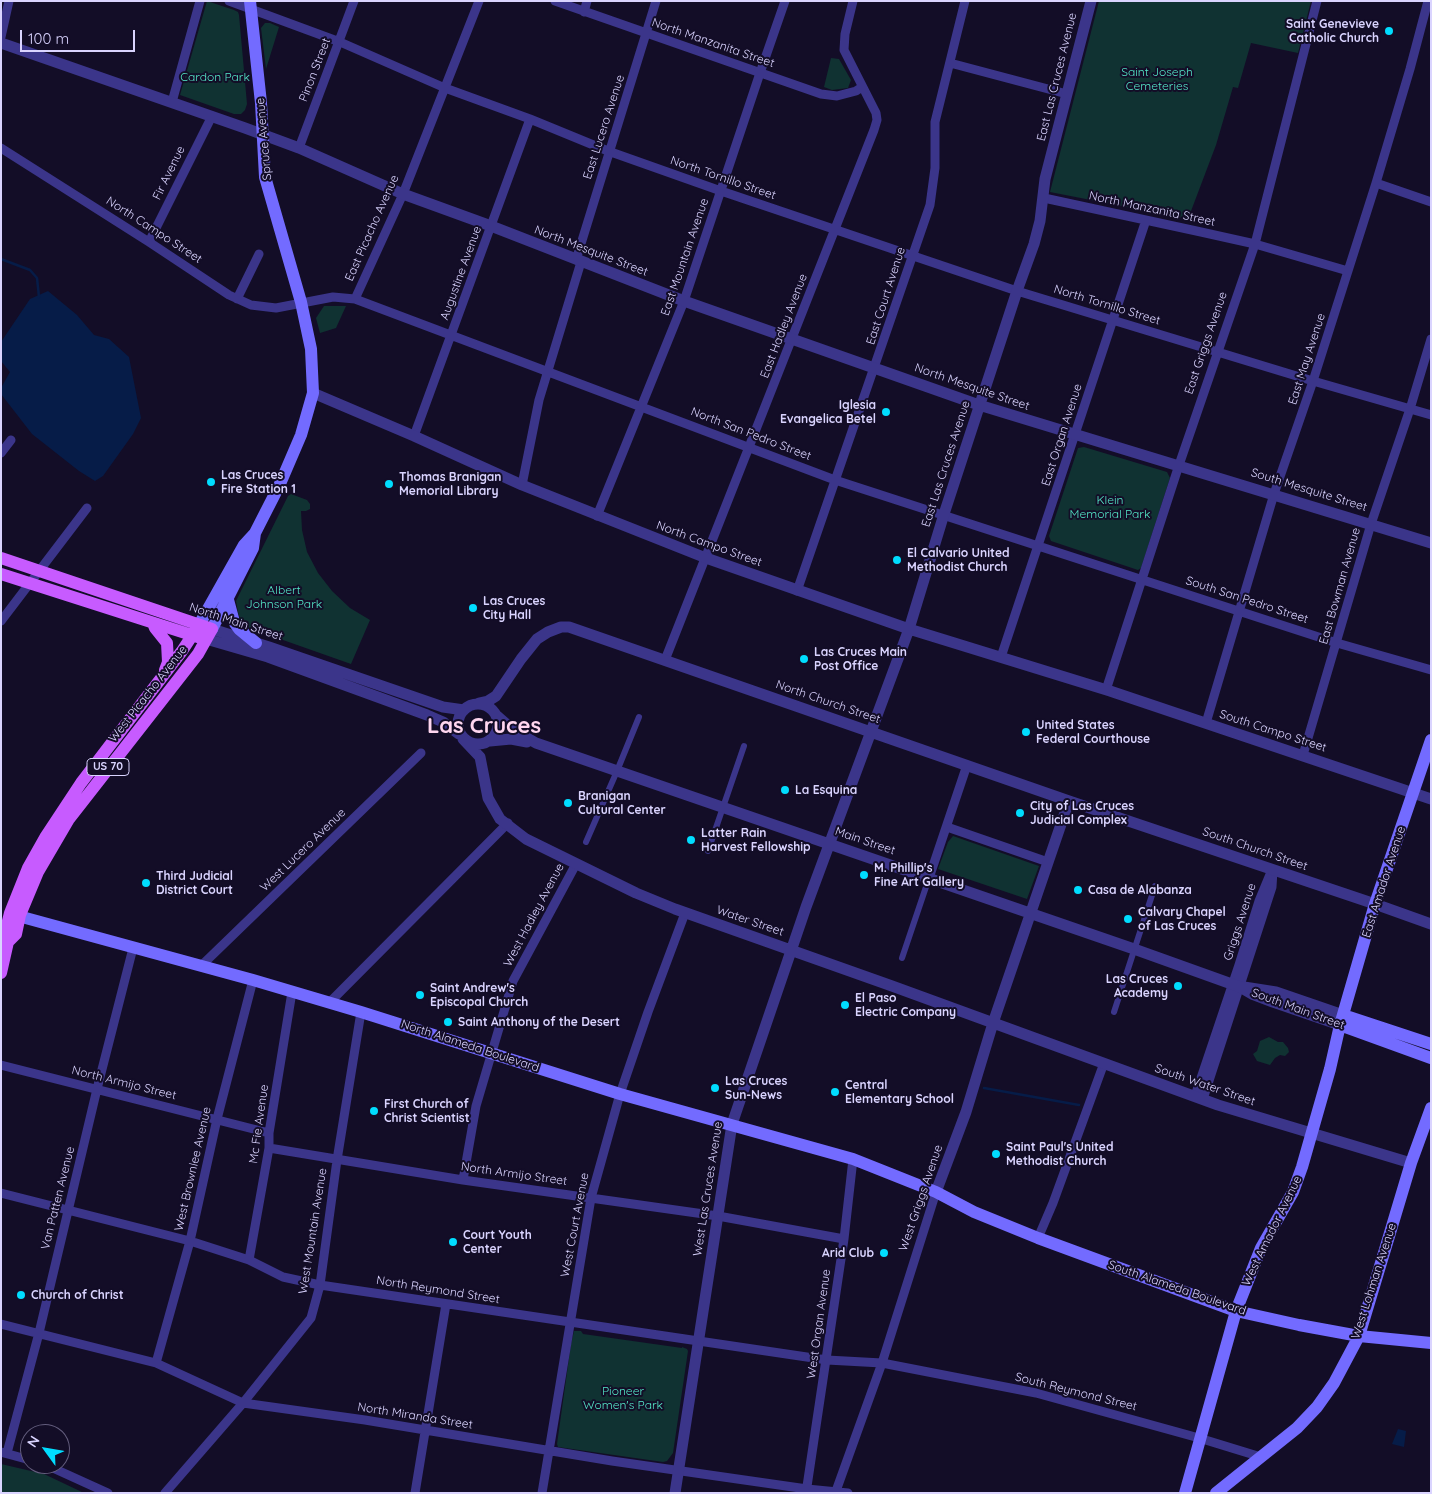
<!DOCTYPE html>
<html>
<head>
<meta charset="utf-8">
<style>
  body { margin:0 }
  #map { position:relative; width:1432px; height:1494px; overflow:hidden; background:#130d27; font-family:Quicksand,sans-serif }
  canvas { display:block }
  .frame { position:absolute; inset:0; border:2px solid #dad4ff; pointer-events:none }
  .north { position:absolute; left:20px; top:1424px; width:50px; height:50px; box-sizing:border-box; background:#130d27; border:1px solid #635d7d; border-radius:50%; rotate:302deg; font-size:14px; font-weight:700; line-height:20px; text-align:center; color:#dad4ff }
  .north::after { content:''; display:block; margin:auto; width:18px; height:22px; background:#0df; clip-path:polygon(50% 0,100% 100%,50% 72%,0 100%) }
  .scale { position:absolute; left:20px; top:30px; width:115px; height:22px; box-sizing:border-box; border:2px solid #dad4ff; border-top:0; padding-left:6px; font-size:15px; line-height:18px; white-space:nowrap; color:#dad4ff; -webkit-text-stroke:4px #130d27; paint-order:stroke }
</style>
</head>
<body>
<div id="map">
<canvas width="1432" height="1494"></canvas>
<div class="frame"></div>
<div class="north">N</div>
<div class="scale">100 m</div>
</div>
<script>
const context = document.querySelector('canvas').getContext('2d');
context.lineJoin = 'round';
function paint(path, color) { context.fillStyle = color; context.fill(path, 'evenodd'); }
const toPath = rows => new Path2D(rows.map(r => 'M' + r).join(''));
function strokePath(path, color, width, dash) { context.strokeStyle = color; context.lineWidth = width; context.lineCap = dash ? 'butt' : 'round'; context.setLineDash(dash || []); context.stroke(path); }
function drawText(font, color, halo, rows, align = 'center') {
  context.font = font + ' Quicksand,sans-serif'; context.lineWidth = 4; context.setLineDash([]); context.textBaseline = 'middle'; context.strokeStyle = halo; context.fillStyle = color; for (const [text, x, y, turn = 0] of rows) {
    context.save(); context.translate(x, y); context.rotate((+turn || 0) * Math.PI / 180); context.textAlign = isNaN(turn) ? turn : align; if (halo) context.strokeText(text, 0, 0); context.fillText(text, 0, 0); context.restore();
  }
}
paint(toPath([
  [207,1,234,10,238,12,239,15,247,104,245,110,241,114,234,114,180,95],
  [1099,1,1311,1,1298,53,1251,43,1238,88,1233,87,1216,145,1188,219,1050,192],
  [265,23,270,23,279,27,266,69,261,28],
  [831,58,839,59,851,80,848,88,832,90,824,87],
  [324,306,346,306,336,328,320,333,316,318],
  [1084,447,1167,472,1170,478,1141,568,1138,570,1051,541,1049,536,1078,448],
  [291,494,307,500,310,504,310,509,306,511,301,511,302,530,307,552,318,573,332,591,350,608,370,620,351,664,249,628,240,619,238,612,236,601,288,496],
  [953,836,1039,866,1027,899,938,869,948,842],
  [1269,1037,1278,1042,1283,1042,1288,1048,1289,1052,1285,1056,1280,1055,1275,1058,1270,1065,1257,1061,1253,1054,1257,1051,1260,1041],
  [574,1331,581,1331,583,1334,682,1348,682,1347,687,1349,688,1351,673,1453,667,1461,663,1462,558,1447,557,1444,571,1344],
  [1,1464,44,1474,84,1493,1,1493]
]), '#103232');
paint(toPath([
  [48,291,77,315,94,335,109,339,129,357,141,418,133,434,103,476,95,481,79,471,32,434,1,394,1,388,10,372,1,361,1,342,30,299],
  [1398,1429,1406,1431,1404,1447,1392,1444]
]), '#061c48');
strokePath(toPath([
  [1,259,30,270,37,278,39,297],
  [984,1088,1079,1105]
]), '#061c48', 2.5);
strokePath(toPath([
  [586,842,617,771,639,717],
  [708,851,744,746],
  [902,958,929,878],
  [1114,1012,1155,886]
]), '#3b358a', 6);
strokePath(toPath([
  [229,1,340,42,445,88,530,119,608,151,721,191,1017,291,1313,381,1431,415],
  [555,1,821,94,837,96,856,91,862,87],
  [584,12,587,1],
  [1,37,9,1],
  [950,63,1067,94],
  [172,102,200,1],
  [1,148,149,242,229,295,251,305,276,308,333,297,355,299,403,194,479,1],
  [299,148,354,1],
  [1376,183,1431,202],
  [1044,198,1201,232,1255,244,1348,271],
  [149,242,212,116],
  [576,260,656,1],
  [237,299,259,254],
  [355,299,835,480,1337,643,1431,670],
  [414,436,530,119],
  [1,453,11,440],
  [522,485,539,400,581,262],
  [597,516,684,301,760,73,785,1],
  [797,591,930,205,935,168,935,122,965,1],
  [1,621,87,508],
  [1001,657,1146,220],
  [665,660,874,130,877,120,876,113,844,50,845,34,853,1],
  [1106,690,1179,465,1255,244,1317,1],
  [1206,723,1274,494,1313,381,1376,183,1410,69,1428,1],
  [1303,755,1371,524,1410,409,1431,339],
  [947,827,1048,862],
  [929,878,967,765],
  [202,965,421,753],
  [329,1003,508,823],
  [1,1065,269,1133],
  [1195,1096,1239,965,1259,901,1271,872],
  [1203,1099,1272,887,1273,870],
  [269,1148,463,1180,718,1216,844,1239],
  [463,1180,476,1106,513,981,576,864],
  [1,1193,190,1241,249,1260,283,1277,320,1285,827,1360,882,1363,1036,1393,1199,1438,1261,1457],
  [1038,1238,1053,1203,1104,1063],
  [249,1260,269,1148,269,1133,292,992],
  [1,1324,156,1363,243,1403,365,1420,612,1461,807,1489,848,1493],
  [156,1363,190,1241,217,1119,253,980],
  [1,1452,30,1460],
  [7,1453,39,1333,97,1089,133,948],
  [44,1464,108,1493],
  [836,1491,882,1363,936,1192],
  [165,1493,243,1403,311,1318,320,1285,337,1160,361,1012],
  [415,1493,446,1304],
  [542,1493,591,1198,620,1094,648,1012,685,913],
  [806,1493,844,1239,853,1159]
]), '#3b358a', 9);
strokePath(toPath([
  [1,43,245,128,299,148,403,194,491,226,684,301,979,405,1431,543],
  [313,393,414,436,522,485,706,558,909,629,1110,691,1431,799],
  [212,629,269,647,443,707,464,710],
  [206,639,268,657,427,715,443,722,459,734],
  [479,703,488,701,496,696,521,659,537,639,548,632,561,627,569,627,1069,801,1375,904,1431,924],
  '458 724a20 20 0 1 1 40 0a20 20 0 1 1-40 0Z',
  [497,716,513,730,536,743,1134,949,1240,987,1252,994,1273,1002,1340,1025],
  [463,739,480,757,488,798,500,819,526,839,636,893,675,909,892,986,1218,1105,1411,1163],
  [490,741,511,739,527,742],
  [1244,987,1276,992,1343,1015],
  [936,1192,966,1112,993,1023,1069,801],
  [675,1493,732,1124,806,907,909,629,944,514,1017,291,1034,244,1040,221,1045,179,1091,1]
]), '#3b358a', 11);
strokePath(toPath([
  [227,596,234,622,239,629,256,643],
  [199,625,244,545,255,533,280,484,301,435,313,393,311,349,301,302,265,177,261,103,250,1],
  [212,629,253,548,255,533],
  [11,914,253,980,361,1012,620,1094,853,1159,936,1192,974,1212,1038,1238,1236,1311,1299,1325,1359,1336,1431,1343],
  [1343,1015,1431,1044],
  [1340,1025,1431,1058],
  [1185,1493,1236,1311,1261,1248,1293,1192,1302,1167,1330,1069,1340,1025,1375,904,1431,740],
  [1216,1493,1297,1428,1317,1407,1334,1383,1359,1336,1411,1163,1431,1108]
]), '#736bff', 12);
strokePath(toPath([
  [1,558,212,629,198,654,69,819,38,872,20,915,16,934,8,942],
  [1,574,201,638],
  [153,623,155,628,167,643,168,662,165,670],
  [1,973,8,942,6,929,10,913,28,868,46,836,81,783,182,651,199,625]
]), '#c75bff', 12);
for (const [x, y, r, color] of [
  [1389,31,5,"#0df"],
  [886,412,5,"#0df"],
  [211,482,5,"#0df"],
  [389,484,5,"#0df"],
  [897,560,5,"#0df"],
  [473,608,5,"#0df"],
  [804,659,5,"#0df"],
  [1026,732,5,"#0df"],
  [785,790,5,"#0df"],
  [568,803,5,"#0df"],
  [1020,813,5,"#0df"],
  [691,840,5,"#0df"],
  [864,875,5,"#0df"],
  [146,883,5,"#0df"],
  [1078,890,5,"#0df"],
  [1128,919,5,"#0df"],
  [1178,986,5,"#0df"],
  [420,995,5,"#0df"],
  [845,1005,5,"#0df"],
  [448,1022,5,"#0df"],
  [715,1088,5,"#0df"],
  [835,1092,5,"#0df"],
  [374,1111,5,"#0df"],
  [996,1154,5,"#0df"],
  [453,1242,5,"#0df"],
  [884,1253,5,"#0df"],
  [21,1295,5,"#0df"]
]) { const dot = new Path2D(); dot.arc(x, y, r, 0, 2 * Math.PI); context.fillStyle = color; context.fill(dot); strokePath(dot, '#130d27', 2); }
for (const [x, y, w] of [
  [108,767,42]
]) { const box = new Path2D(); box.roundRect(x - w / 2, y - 8.5, w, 17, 4); context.fillStyle = '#130d27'; context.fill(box); strokePath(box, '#dad4ff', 1); }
drawText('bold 11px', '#dad4ff', null, [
  ["US 70",108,767]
]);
drawText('bold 12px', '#dad4ff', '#130d27', [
  ["Saint Genevieve",1379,24,"right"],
  ["Catholic Church",1379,38,"right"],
  ["Iglesia",876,405,"right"],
  ["Evangelica Betel",876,419,"right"],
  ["Las Cruces",221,475],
  ["Fire Station 1",221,489],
  ["Thomas Branigan",399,477],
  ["Memorial Library",399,491],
  ["El Calvario United",907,553],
  ["Methodist Church",907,567],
  ["Las Cruces",483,601],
  ["City Hall",483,615],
  ["Las Cruces Main",814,652],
  ["Post Office",814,666],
  ["United States",1036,725],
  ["Federal Courthouse",1036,739],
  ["La Esquina",795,790],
  ["Branigan",578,796],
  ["Cultural Center",578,810],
  ["City of Las Cruces",1030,806],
  ["Judicial Complex",1030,820],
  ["Latter Rain",701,833],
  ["Harvest Fellowship",701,847],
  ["M. Phillip's",874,868],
  ["Fine Art Gallery",874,882],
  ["Third Judicial",156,876],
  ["District Court",156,890],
  ["Casa de Alabanza",1088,890],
  ["Calvary Chapel",1138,912],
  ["of Las Cruces",1138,926],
  ["Las Cruces",1168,979,"right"],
  ["Academy",1168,993,"right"],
  ["Saint Andrew's",430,988],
  ["Episcopal Church",430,1002],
  ["El Paso",855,998],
  ["Electric Company",855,1012],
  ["Saint Anthony of the Desert",458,1022],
  ["Las Cruces",725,1081],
  ["Sun-News",725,1095],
  ["Central",845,1085],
  ["Elementary School",845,1099],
  ["First Church of",384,1104],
  ["Christ Scientist",384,1118],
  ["Saint Paul's United",1006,1147],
  ["Methodist Church",1006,1161],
  ["Court Youth",463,1235],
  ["Center",463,1249],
  ["Arid Club",874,1253,"right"],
  ["Church of Christ",31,1295]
], 'left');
drawText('12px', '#dad4ff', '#130d27', [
  ["North Manzanita Street",713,43,19],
  ["Pinon Street",315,70,-69],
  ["East Las Cruces Avenue",1057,77,-76],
  ["East Lucero Avenue",604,127,-72],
  ["Spruce Avenue",264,139,-95],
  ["Fir Avenue",169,173,-64],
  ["North Tornillo Street",723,178,19],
  ["North Manzanita Street",1152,209,12],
  ["East Picacho Avenue",372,228,-66],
  ["North Campo Street",154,230,33],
  ["North Mesquite Street",591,251,21],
  ["East Mountain Avenue",685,257,-71],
  ["Augustine Avenue",461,273,-70],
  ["East Court Avenue",886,296,-72],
  ["North Tornillo Street",1107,305,17],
  ["East Hadley Avenue",784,326,-69],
  ["East Griggs Avenue",1206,343,-71],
  ["East May Avenue",1307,359,-72],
  ["North Mesquite Street",972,387,19],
  ["North San Pedro Street",751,434,21],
  ["East Organ Avenue",1062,435,-72],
  ["East Las Cruces Avenue",946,464,-72],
  ["South Mesquite Street",1309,490,17],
  ["North Campo Street",709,544,20],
  ["East Bowman Avenue",1340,586,-74],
  ["South San Pedro Street",1247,600,18],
  ["North Main Street",236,622,18],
  ["West Picacho Avenue",148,694,-52],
  ["North Church Street",828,702,19],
  ["South Campo Street",1273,731,18],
  ["Main Street",865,841,19],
  ["South Church Street",1255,849,19],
  ["West Lucero Avenue",303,850,-44],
  ["East Amador Avenue",1384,882,-72],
  ["West Hadley Avenue",534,915,-62],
  ["Water Street",750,921,19],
  ["Griggs Avenue",1240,922,-72],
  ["South Main Street",1298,1009,20],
  ["North Alameda Boulevard",470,1046,18],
  ["North Armijo Street",124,1083,14],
  ["South Water Street",1205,1085,19],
  ["Mc Fie Avenue",259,1124,-82],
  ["West Brownlee Avenue",193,1169,-77],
  ["North Armijo Street",514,1174,8],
  ["West Las Cruces Avenue",708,1189,-81],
  ["Van Patten Avenue",58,1198,-76],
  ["West Griggs Avenue",921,1198,-71],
  ["West Court Avenue",575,1225,-79],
  ["West Mountain Avenue",313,1231,-81],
  ["West Amador Avenue",1272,1231,-64],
  ["West Lohman Avenue",1374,1281,-72],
  ["South Alameda Boulevard",1177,1288,19],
  ["North Reymond Street",438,1290,9],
  ["West Organ Avenue",819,1324,-82],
  ["South Reymond Street",1076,1392,14],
  ["North Miranda Street",415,1416,9]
]);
drawText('12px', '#55e9c9', '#130d27', [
  ["Saint Joseph",1157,72],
  ["Cemeteries",1157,86],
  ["Cardon Park",215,77],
  ["Klein",1110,500],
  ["Memorial Park",1110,514],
  ["Albert",284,590],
  ["Johnson Park",284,604],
  ["Pioneer",623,1391],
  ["Women's Park",623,1405]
]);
drawText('bold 22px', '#ffd6ef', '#130d27', [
  ["Las Cruces",484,726]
]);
</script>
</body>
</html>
